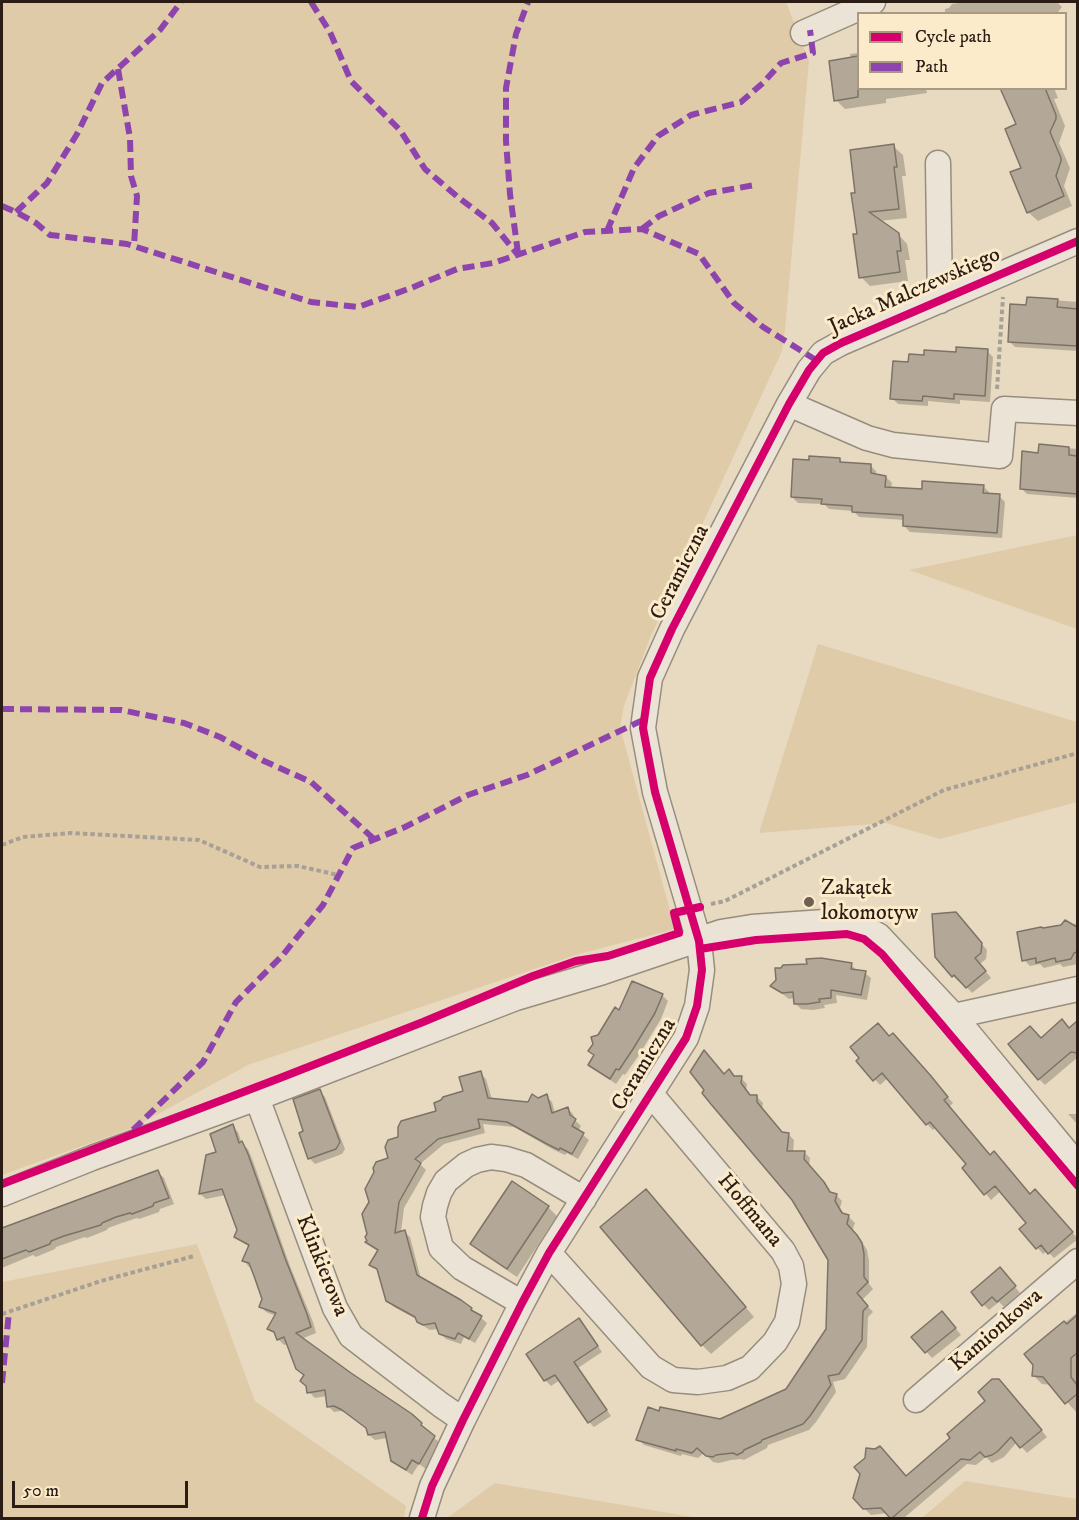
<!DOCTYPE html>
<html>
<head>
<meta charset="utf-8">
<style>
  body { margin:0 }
  #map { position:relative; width:1079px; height:1520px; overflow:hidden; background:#e8dac0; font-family:"IM FELL DW Pica",serif }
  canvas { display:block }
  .frame { position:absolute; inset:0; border:3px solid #2b1d16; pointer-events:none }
  .legend { position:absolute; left:857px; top:12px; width:210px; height:78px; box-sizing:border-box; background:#fcebca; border:2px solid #a89982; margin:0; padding:8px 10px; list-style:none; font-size:18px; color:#2b1d16 }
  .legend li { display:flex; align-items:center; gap:12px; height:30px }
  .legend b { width:30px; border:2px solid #a89982 }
  .scale { position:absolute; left:12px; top:1481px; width:176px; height:27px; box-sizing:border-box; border:3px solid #2b1d16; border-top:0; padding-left:8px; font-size:18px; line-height:21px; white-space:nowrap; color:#2b1d16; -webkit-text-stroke:4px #fcebca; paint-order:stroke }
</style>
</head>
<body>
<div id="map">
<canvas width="1079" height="1520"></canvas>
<div class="frame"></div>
<ul class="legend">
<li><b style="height:8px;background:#d6006c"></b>Cycle path</li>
<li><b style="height:8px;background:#8e44ad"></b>Path</li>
</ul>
<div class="scale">50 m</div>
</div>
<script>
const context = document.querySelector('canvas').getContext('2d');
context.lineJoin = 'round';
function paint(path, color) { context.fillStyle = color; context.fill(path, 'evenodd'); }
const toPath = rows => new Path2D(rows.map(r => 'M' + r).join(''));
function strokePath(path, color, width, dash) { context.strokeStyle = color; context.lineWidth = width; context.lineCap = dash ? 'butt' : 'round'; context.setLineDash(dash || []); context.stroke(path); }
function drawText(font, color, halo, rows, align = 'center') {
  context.font = font + ' "IM FELL DW Pica",serif'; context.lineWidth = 6; context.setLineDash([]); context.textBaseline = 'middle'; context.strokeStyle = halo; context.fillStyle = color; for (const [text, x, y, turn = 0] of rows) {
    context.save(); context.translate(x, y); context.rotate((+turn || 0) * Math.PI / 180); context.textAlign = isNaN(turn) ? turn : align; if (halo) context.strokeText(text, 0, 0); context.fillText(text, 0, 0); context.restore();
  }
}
paint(toPath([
  [2,2,786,2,809,61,785,330,782,351,650,638,624,706,620,727,675,929,579,954,248,1065,132,1128,2,1175],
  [1077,535,1077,629,909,570],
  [818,644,1077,722,1077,802,940,839,886,823,759,833],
  [197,1244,255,1401,406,1506,404,1518,2,1518,2,1282],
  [965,1481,1077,1499,1077,1518,922,1518],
  [495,1483,698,1518,447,1518]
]), '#dfcba8');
paint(toPath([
  [966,2,1057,2,1062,7,1058,12,1059,14,941,14,945,13,945,9,949,8,952,4],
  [858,53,858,88,926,88,927,93,886,99,886,103,845,109,836,100,851,59,850,54],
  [1002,88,1054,88,1058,98,1054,99,1065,126,1059,143,1070,168,1064,186,1072,206,1038,221,1028,212,1018,125],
  [893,146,903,155,906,176,902,176,907,218,879,221,898,234,907,244,910,260,905,260,908,281,870,286,861,277,857,194],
  [1028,298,1078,302,1078,351,1015,347,1009,341,1027,307],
  [987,351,993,357,990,402,960,400,960,404,928,401,928,406,898,404,892,398,910,364,925,356],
  [1040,446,1078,449,1078,498,1027,494,1021,488,1040,454],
  [840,459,844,464,871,466,876,471,876,476,886,477,892,483,891,489,923,491,983,486,989,492,989,495,999,496,1005,502,1002,538,910,532,904,526,905,520,859,517,853,511,829,509,824,504,798,503,792,497],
  [961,920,987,950,986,959,980,964,991,978,972,993,960,980,959,982,953,976,937,956],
  [1078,923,1078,964,1063,967,1060,964,1044,968,1040,964,1030,966,1024,960,1071,925],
  [851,965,858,971,865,973,871,978,867,1000,836,995,837,1003,824,1005,825,1008,813,1010,801,1009,795,1003,795,998,789,999,772,986],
  [662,995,668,1001,661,1019,639,1055,625,1075,623,1074,616,1084,596,1070,590,1065,595,1056,599,1036,620,1012],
  [1076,1024,1078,1057,1045,1085,1039,1079,1041,1040,1070,1029],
  [858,1061,936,1084,953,1103,949,1107,990,1156,1030,1196,1041,1197,1078,1239,1054,1258,1047,1251,1043,1254,1021,1229,1028,1223,1001,1191,991,1200,986,1194,968,1165,937,1127,933,1130,927,1124,888,1078,880,1085],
  [480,1073,486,1079,492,1099,528,1103,546,1096,552,1102,555,1113,567,1108,573,1114,575,1120,581,1126,578,1131,589,1140,578,1159,567,1153,565,1155,554,1150,514,1127,483,1124,485,1133,444,1144,420,1164,426,1170,404,1208,401,1232,404,1232,410,1237,421,1279,471,1309,487,1323,475,1343,464,1337,461,1344,446,1339,440,1333,438,1329,430,1330,425,1327,418,1320,394,1307,388,1301,380,1272,371,1265,379,1252,367,1243,390,1159,400,1139,465,1092],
  [724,1075,741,1078,747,1084,746,1091,751,1096,757,1097,763,1103,762,1109,782,1134,788,1134,794,1140,793,1153,804,1152,810,1158,809,1166,832,1194,836,1195,842,1201,840,1208,845,1215,849,1217,855,1223,852,1231,862,1242,867,1250,869,1261,869,1284,873,1289,862,1300,873,1312,868,1317,867,1347,845,1379,833,1382,836,1392,816,1422,809,1430,768,1445,767,1448,744,1460,741,1459,731,1460,719,1463,713,1462,704,1453,698,1458,682,1454,681,1456,644,1445,638,1439,660,1413,720,1421,787,1390,827,1329,829,1260],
  [319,1091,325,1097,345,1149,342,1154,315,1164,309,1158],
  [1068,1114,1078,1114,1078,1125],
  [232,1126,238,1132,242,1144,248,1149,253,1161,290,1266,313,1322,316,1333,301,1339,421,1424,427,1430,426,1431,440,1443,426,1469,419,1464,412,1475,399,1466,392,1460,388,1438,375,1440,369,1435,368,1429,350,1415,341,1411,334,1412,328,1406,327,1396,315,1398,309,1392,305,1376,297,1368,288,1344,284,1345,278,1339,277,1335,269,1329,276,1316,266,1312,261,1306,264,1299,252,1267,249,1267,244,1261,250,1247,242,1242,236,1236,238,1230,226,1195,206,1199,200,1194,218,1153],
  [158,1172,164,1178,174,1204,160,1209,159,1212,139,1219,137,1218,122,1223,108,1228,107,1230,87,1238,85,1237,56,1247,55,1249,36,1257,33,1255,2,1268,2,1229],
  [512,1184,548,1207,557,1216,517,1277,481,1253,472,1244],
  [655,1200,754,1317,711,1354,702,1345],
  [1005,1275,1020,1293,1004,1307,999,1302,989,1310,984,1305],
  [1078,1312,1078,1410,1076,1412,1052,1385,1042,1384,1033,1375,1035,1365,1026,1354],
  [948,1319,961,1335,932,1358,913,1337],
  [584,1325,602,1352,578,1368,611,1416,594,1427,589,1422,560,1380,551,1386,546,1381,528,1355],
  [1005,1387,1047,1437,1027,1453,1017,1442,1004,1457,992,1463,986,1457,976,1465,967,1464,904,1518,892,1518,887,1513,871,1515,864,1508,906,1478,952,1438]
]), '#0003');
const building = toPath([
  [858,56,858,97,834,101,829,61,858,56],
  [1000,88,1045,88,1056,115,1056,119,1050,132,1061,158,1061,161,1056,176,1064,196,1027,213,1010,172,1021,168,1005,129,1016,124,1000,88],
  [894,144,897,167,894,167,899,209,869,212,899,233,901,251,897,251,900,272,859,278,853,234,857,234,851,193,855,193,850,150,894,144],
  [1027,297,1058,299,1057,307,1077,309,1077,346,1008,342,1010,304,1026,305,1027,297],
  [956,347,988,349,985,396,954,394,954,399,923,396,922,401,890,399,893,361,908,362,909,354,924,355,924,350,956,352,956,347],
  [1039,444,1069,447,1069,455,1077,456,1077,494,1020,489,1022,451,1038,453,1039,444],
  [809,456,840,458,840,462,871,464,871,473,886,476,885,487,922,489,922,481,984,485,983,493,1000,494,997,533,903,526,903,515,852,512,852,506,821,504,822,499,791,497,793,459,809,460,809,456],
  [956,912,982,943,981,953,975,958,986,971,966,988,954,975,952,977,935,957,932,914,956,912],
  [1065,920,1077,927,1077,952,1074,953,1071,959,1056,962,1055,958,1036,963,1036,958,1022,961,1017,932,1041,927,1043,928,1061,925,1065,920],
  [821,958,852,963,851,969,866,971,861,995,831,990,831,998,819,999,820,1002,807,1004,794,1004,793,992,782,993,770,986,776,980,775,968,781,968,783,965,807,964,806,959,821,958],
  [632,981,663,994,655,1013,633,1049,619,1070,616,1069,610,1079,588,1065,594,1055,588,1051,593,1044,591,1037,598,1035,615,1007,619,1010,632,981],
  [1062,1019,1069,1028,1077,1021,1077,1053,1071,1052,1038,1080,1008,1044,1030,1026,1041,1038,1062,1019],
  [878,1023,889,1036,893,1033,931,1076,948,1097,944,1100,990,1155,994,1151,1030,1194,1035,1189,1073,1232,1048,1254,1041,1245,1036,1249,1019,1229,1026,1223,995,1186,984,1195,962,1168,966,1164,930,1122,926,1125,882,1073,873,1081,856,1061,859,1058,850,1047,878,1023],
  [704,1050,724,1074,729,1069,734,1076,742,1076,741,1083,750,1095,757,1095,757,1102,782,1132,789,1133,787,1151,805,1151,804,1159,824,1182,830,1192,837,1194,835,1201,842,1213,849,1215,847,1224,857,1235,862,1243,864,1254,864,1277,868,1282,857,1293,868,1306,863,1311,862,1340,839,1374,828,1376,831,1385,810,1416,803,1424,762,1440,761,1442,744,1450,743,1452,737,1455,733,1453,724,1454,716,1455,713,1457,706,1456,697,1448,692,1453,676,1449,676,1451,636,1440,648,1407,659,1411,660,1407,720,1419,786,1389,826,1329,828,1260,792,1200,710,1103,702,1093,704,1090,690,1072,704,1050],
  [481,1071,488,1098,528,1102,532,1094,538,1098,547,1094,552,1113,568,1107,570,1115,576,1119,572,1126,584,1133,572,1154,560,1148,559,1150,547,1144,507,1122,478,1119,480,1128,438,1139,415,1159,421,1163,399,1202,395,1233,405,1230,417,1275,461,1300,472,1308,471,1310,482,1316,469,1339,458,1333,455,1339,439,1334,435,1323,423,1325,417,1322,415,1317,386,1301,377,1269,369,1265,378,1250,365,1242,367,1241,365,1237,367,1234,362,1214,369,1202,365,1189,374,1172,373,1168,376,1162,388,1158,385,1147,388,1140,398,1137,398,1127,401,1121,436,1111,434,1103,441,1100,443,1097,463,1091,459,1077,481,1071],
  [320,1089,340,1142,336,1149,308,1159,299,1133,303,1131,293,1099,320,1089],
  [233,1124,239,1143,242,1141,248,1154,285,1258,307,1314,311,1327,296,1333,351,1373,412,1414,422,1423,421,1425,435,1436,419,1464,412,1460,406,1470,391,1461,385,1432,368,1435,366,1428,342,1410,334,1406,327,1407,325,1390,307,1393,306,1386,300,1381,304,1375,296,1369,284,1337,277,1340,274,1332,267,1329,276,1313,259,1307,262,1299,254,1276,249,1263,242,1261,249,1245,234,1237,237,1230,222,1189,199,1194,206,1155,216,1152,210,1134,233,1124],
  [158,1170,169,1198,154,1203,153,1206,132,1214,130,1213,116,1217,102,1223,101,1225,64,1236,51,1241,50,1244,29,1252,26,1250,2,1259,2,1228,158,1170],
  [512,1181,549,1206,507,1269,470,1244,512,1181],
  [646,1189,746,1307,701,1346,600,1227,646,1189],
  [1000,1267,1016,1286,997,1302,992,1297,982,1306,971,1292,1000,1267],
  [942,1311,956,1328,925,1353,911,1337,942,1311],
  [1077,1315,1077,1353,1071,1358,1071,1377,1077,1385,1077,1394,1065,1404,1043,1377,1032,1376,1033,1365,1024,1354,1064,1321,1067,1324,1077,1315],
  [579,1318,598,1346,574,1362,607,1410,588,1423,555,1375,544,1381,526,1354,579,1318],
  [992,1379,999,1379,1042,1430,1020,1448,1011,1437,998,1451,992,1455,985,1457,980,1452,970,1460,961,1459,892,1518,890,1518,881,1508,863,1509,853,1498,860,1474,854,1467,865,1458,866,1448,875,1449,880,1446,906,1476,950,1438,947,1434,985,1401,978,1392,992,1379]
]);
paint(building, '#b3a897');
strokePath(building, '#7c7366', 1.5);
const minor = toPath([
  [803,33,873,2],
  [938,163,940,301],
  [789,404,867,438,893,445,1000,456,1004,409,1078,413],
  [954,1016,1078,989],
  [257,1098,335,1308,351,1336,441,1405,463,1420],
  [2,1194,92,1158,257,1098,516,998,603,972,721,932,752,927,839,921,860,925,879,936,954,1016,1078,1166],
  [549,1253,651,1367,673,1380,698,1382,727,1378,750,1368,775,1342,787,1322,794,1284,791,1266,783,1251,650,1093],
  [522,1303,462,1268,441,1248,433,1217,435,1206,439,1193,446,1181,466,1165,477,1160,491,1157,506,1159,526,1165,584,1199],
  [916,1400,1078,1261],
  [422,1518,432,1486,463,1420,522,1303,549,1253,686,1038,697,1006,702,970,699,941,655,792,643,728,650,678,672,629,789,404,809,370,823,353,841,343,1078,241]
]);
strokePath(minor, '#978d7d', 27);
strokePath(toPath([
  [997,389,1003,297],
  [2,845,23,837,71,833,199,840,260,867,298,866,338,875],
  [711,904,725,901,944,790,1078,753],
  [2,1314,101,1281,194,1256]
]), '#a7a096', 4, [4.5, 3]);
strokePath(minor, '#ebe4d6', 24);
strokePath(toPath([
  [311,2,330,32,351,81,400,130,425,169,459,198,492,223,518,255],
  [118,69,130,138,131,176,137,196,134,246],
  [2,206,16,212,36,223,50,235,127,244,311,302,358,307,411,288,457,269,493,263,585,232,642,229,699,254,734,303,763,327,816,360],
  [16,212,47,183,77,134,102,83,160,30,181,2],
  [642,229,659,216,709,193,755,185],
  [607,231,634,168,658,136,691,115,741,102,763,83,781,63,813,53,810,30],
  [518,253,510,194,506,141,506,88,516,34,528,2],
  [2,709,121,710,184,723,220,737,264,761,311,782,374,839],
  [133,1130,203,1062,236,1002,282,956,323,905,353,848,405,827,468,795,527,775,645,719],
  [2,1383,9,1312]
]), '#8e44ad', 6, [12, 6]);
strokePath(toPath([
  [700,949,756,940,847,934,864,939,882,954,1078,1186],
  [2,1184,280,1078,423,1022,533,976,576,961,608,956,679,933,674,913,700,907],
  [422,1518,432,1486,463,1420,522,1303,549,1253,686,1038,697,1006,702,970,699,941,655,792,643,728,650,678,672,629,789,404,809,370,823,353,841,343,1078,241]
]), '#d6006c', 8);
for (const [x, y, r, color] of [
  [809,902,6,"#6d5f52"]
]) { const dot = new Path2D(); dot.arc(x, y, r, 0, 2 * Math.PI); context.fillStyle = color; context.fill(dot); strokePath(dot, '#fcebca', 2); }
drawText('22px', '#2b1d16', '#fcebca', [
  ["Jacka Malczewskiego",915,292,-24],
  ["Ceramiczna",681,573,-63],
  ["Ceramiczna",645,1065,-59],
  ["Hoffmana",749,1211,50],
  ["Klinkierowa",321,1266,68],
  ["Kamionkowa",997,1331,-41]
]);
drawText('22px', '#2b1d16', '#fcebca', [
  ["Zakątek",821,889],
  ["lokomotyw",821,914]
], 'left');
</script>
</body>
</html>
